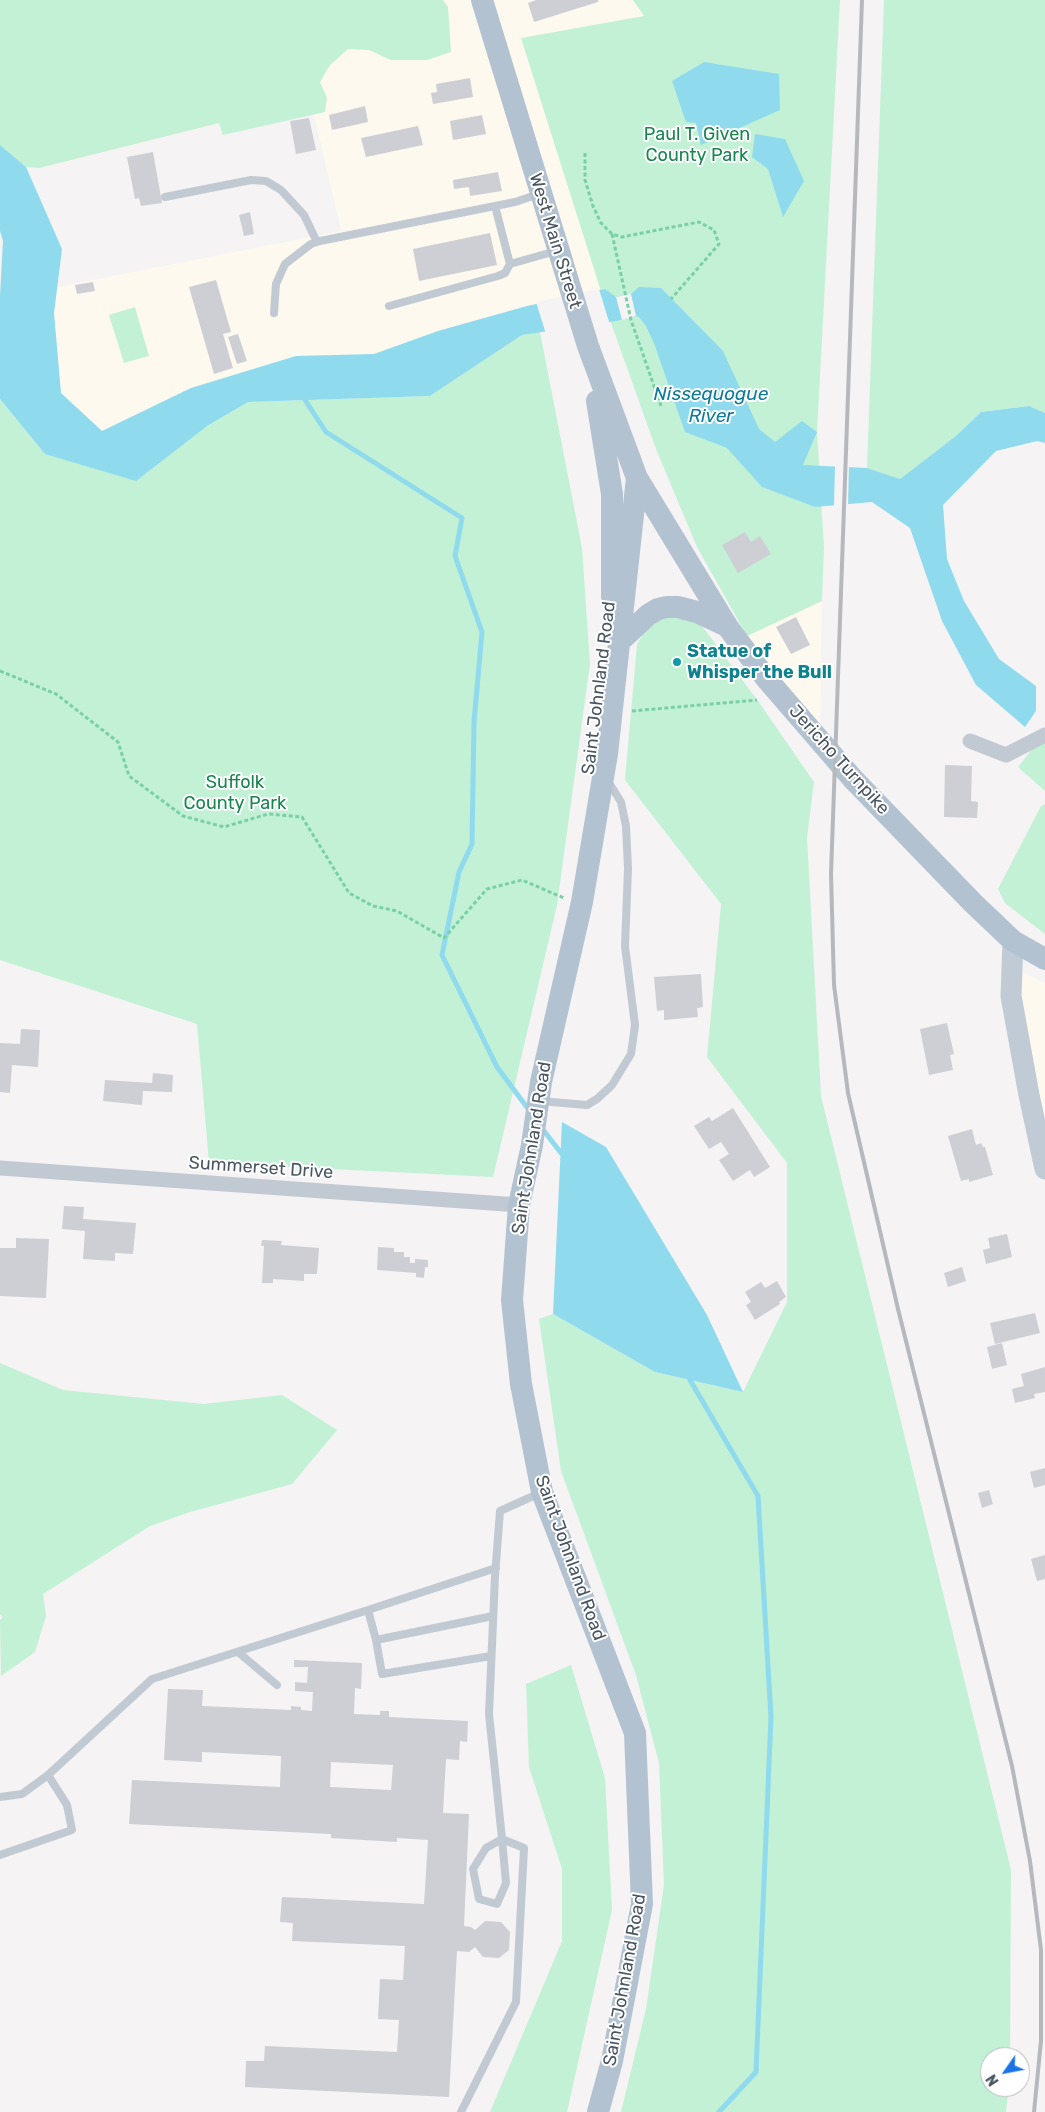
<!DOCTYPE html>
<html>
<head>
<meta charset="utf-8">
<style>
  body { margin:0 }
  #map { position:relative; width:1045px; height:2112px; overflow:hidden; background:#f5f3f3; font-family:Rubik,sans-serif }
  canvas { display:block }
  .north { position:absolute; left:980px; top:2047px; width:50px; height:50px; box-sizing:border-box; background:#fff; border:1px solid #b7bbc0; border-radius:50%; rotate:237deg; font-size:14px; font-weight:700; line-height:20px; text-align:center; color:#4a5661 }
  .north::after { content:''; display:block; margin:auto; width:18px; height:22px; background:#1a73e8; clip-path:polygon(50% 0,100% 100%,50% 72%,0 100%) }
</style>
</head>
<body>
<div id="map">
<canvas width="1045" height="2112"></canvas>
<div class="north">N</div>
</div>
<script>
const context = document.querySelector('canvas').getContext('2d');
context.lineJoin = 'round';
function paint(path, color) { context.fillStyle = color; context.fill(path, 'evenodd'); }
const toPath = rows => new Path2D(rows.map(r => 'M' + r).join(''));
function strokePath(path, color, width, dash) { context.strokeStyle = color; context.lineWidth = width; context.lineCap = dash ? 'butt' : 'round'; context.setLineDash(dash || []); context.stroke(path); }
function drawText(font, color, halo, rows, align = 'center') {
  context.font = font + ' Rubik,sans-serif'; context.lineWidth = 4; context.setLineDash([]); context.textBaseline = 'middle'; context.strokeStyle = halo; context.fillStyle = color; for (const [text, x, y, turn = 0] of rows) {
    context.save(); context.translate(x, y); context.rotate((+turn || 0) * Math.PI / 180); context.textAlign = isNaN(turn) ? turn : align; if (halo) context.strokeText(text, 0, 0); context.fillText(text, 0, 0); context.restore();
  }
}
paint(toPath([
  [443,0,634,0,644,16,522,42,601,291,527,306,438,331,374,354,295,356,191,388,102,431,61,393,54,313,57,287,341,231,314,115,325,112,327,98,320,82,330,65,348,49,369,50,391,60,427,60,448,7],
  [822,601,820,726,780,680,747,636],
  [1020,971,1045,983,1045,1136,1024,1039]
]), '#fdf9ef');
paint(toPath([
  [0,0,443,0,448,7,451,52,427,60,391,60,369,50,348,49,330,65,320,82,327,98,325,112,223,135,219,123,39,168,26,167,0,145],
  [633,0,840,0,817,432,824,548,822,601,747,636,697,547,656,449,611,323,521,38,644,16],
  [884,0,1045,0,1045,413,1029,406,981,412,957,435,900,479,867,468],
  [135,307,149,356,124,363,109,315],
  [540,332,582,548,590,664,557,905,493,1177,209,1163,197,1024,0,960,0,399,45,454,207,426,248,402,430,396,522,335],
  [676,611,699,622,758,701,814,782,807,838,821,1096,1011,1870,1010,2057,990,2057,990,2087,1009,2087,1006,2112,621,2112,646,2009,664,1885,659,1763,636,1675,561,1471,539,1319,553,1314,655,1372,743,1392,787,1302,787,1163,707,1057,721,904,625,780,637,644,651,621],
  [1045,733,1045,791,1018,767],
  [1045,804,1045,934,1005,903,998,889,1041,806],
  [0,1363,63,1390,204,1404,282,1395,337,1430,292,1484,190,1512,150,1526,43,1594,46,1616,35,1652,1,1676,0,1620,3,1617,0,1614],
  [571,1665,605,1778,612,1910,567,2112,490,2112,562,1941,562,1869,529,1767,526,1684]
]), '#c3f1d5');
paint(toPath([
  [704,62,779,74,780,110,701,145,696,123,686,122,672,81],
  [755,134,785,139,804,181,783,217,768,169,752,157],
  [0,145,26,167,62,249,54,313,61,393,102,431,191,388,296,356,374,354,438,331,527,306,605,289,616,297,631,294,639,287,661,288,723,351,759,429,775,442,802,421,817,432,803,465,867,468,900,479,957,435,981,412,1029,406,1045,413,1045,443,1037,441,996,451,943,505,947,559,964,601,999,659,1036,686,1036,711,1025,727,976,685,942,621,910,528,872,502,815,507,762,487,727,448,685,432,655,346,646,326,638,316,616,321,522,335,430,396,248,402,207,426,136,481,45,454,0,399,0,296,3,241,0,231],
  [562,1122,606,1147,707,1315,743,1392,655,1372,553,1314]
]), '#90daee');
paint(toPath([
  [599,289,610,325,546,334,536,302],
  [631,294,636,316,622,320,616,297],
  [835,464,849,464,848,507,834,508]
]), '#f5f3f3');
strokePath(toPath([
  [304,394,305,400,326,432,462,518,455,556,482,632,474,722,472,844,459,872,442,955,497,1067,529,1110],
  [541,1127,561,1153],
  [690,1380,758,1496,771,1717,756,2072,719,2112]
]), '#90daee', 5);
paint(toPath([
  [536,0,598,0,598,2,534,22,528,3],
  [470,78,473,97,433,104,431,93,437,92,436,84],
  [365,106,368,122,332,130,329,115],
  [482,115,486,134,453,140,450,121],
  [309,118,316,150,296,154,290,121],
  [418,126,423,145,366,157,361,138],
  [153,152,162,203,141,206,139,198,135,199,127,157],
  [498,172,502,191,470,196,469,187,454,189,453,180],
  [250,212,254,234,244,236,239,215],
  [490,233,497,265,419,281,413,249],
  [216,280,231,332,223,334,233,368,214,374,189,287],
  [93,282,95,291,77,294,75,285],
  [238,334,247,361,237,364,228,337],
  [745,532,751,542,760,536,771,554,738,573,722,545],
  [796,617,810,645,791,654,776,627],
  [945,765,972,766,971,801,978,802,977,818,944,817],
  [701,974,703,1007,697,1008,698,1017,664,1020,664,1010,657,1011,654,977],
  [947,1023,954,1054,950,1055,953,1070,929,1075,920,1029],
  [21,1029,40,1030,38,1067,12,1065,10,1093,0,1092,0,1043,20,1044],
  [153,1073,173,1075,172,1092,143,1091,142,1105,103,1101,105,1080,152,1083],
  [733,1108,770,1167,754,1177,750,1170,733,1181,719,1160,729,1154,721,1142,709,1149,694,1126,709,1117,712,1121],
  [972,1129,976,1145,981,1143,983,1147,985,1147,993,1175,969,1182,969,1179,961,1181,948,1136],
  [64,1206,84,1207,83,1219,136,1223,133,1254,115,1253,115,1261,83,1259,85,1231,62,1229],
  [1007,1234,1012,1257,986,1264,983,1250,990,1248,988,1238],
  [16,1238,49,1239,46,1298,0,1296,0,1248,16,1248],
  [262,1240,282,1241,281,1245,319,1248,317,1274,304,1274,304,1281,273,1279,273,1283,262,1283,264,1246,261,1246],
  [378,1247,394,1248,394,1252,404,1252,404,1257,410,1257,410,1263,415,1263,415,1259,428,1260,428,1267,425,1267,424,1278,416,1277,416,1273,377,1270],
  [962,1267,966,1281,948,1287,944,1273],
  [777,1281,786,1297,779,1302,780,1304,755,1320,746,1305,751,1302,745,1292,761,1282,765,1288],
  [1035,1313,1040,1333,995,1344,990,1323],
  [1002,1343,1007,1365,992,1369,987,1347],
  [1045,1367,1045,1392,1034,1394,1035,1398,1015,1403,1012,1389,1024,1386,1021,1374],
  [1045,1468,1045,1485,1034,1488,1030,1472],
  [989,1490,993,1504,982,1508,978,1493],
  [1045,1555,1045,1579,1037,1581,1031,1559],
  [294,1660,362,1663,361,1689,355,1688,354,1714,380,1715,380,1711,389,1711,389,1717,468,1721,467,1742,460,1741,459,1760,446,1759,443,1813,469,1814,464,1926,471,1927,475,1930,485,1921,501,1922,510,1932,509,1950,499,1958,483,1957,475,1947,469,1952,457,1951,449,2097,245,2087,246,2061,264,2061,265,2046,397,2052,399,2020,378,2019,380,1979,403,1980,405,1946,292,1941,293,1923,280,1922,282,1897,424,1904,428,1840,397,1838,397,1842,331,1838,331,1834,129,1824,132,1780,280,1787,281,1756,202,1752,202,1762,164,1760,168,1689,203,1690,202,1706,291,1710,291,1706,301,1707,301,1710,312,1711,313,1692,295,1691,295,1682,307,1683,308,1667,294,1667],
  [331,1762,393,1765,391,1790,330,1787]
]), '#cdcfd5');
strokePath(toPath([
  [585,153,585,180,593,206,601,223,612,234,622,237,699,222,714,230,719,244,671,299],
  [612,234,631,320,661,406],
  [0,671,56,694,118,742,129,776,183,816,224,827,268,814,302,817,349,893,373,906,397,911,444,938,487,889,522,880,564,898],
  [632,711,757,700]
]), '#7ad0a6', 3, [4, 2.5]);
strokePath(toPath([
  [165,197,251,180,266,181,281,190,304,215,317,242],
  [495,206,510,264],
  [389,306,498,276,505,273,510,264,556,251],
  [274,313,276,284,285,264,311,244,320,241,515,202,539,194],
  [540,1101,587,1105,597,1099,612,1085,631,1054,635,1025,625,946,628,869,626,826,621,802,608,781],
  [368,1610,496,1568],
  [238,1652,277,1685],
  [491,1656,382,1674,376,1640,493,1616],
  [0,1797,22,1794,48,1775,152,1679,368,1610,376,1640],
  [0,1855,72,1830,67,1805,48,1775],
  [461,2112,516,2002,524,1848,502,1839,486,1848,473,1869,479,1899,497,1904,506,1883,502,1839,498,1800,489,1714,495,1576,500,1511,540,1493]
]), '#c1cad2', 8);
strokePath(toPath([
  [970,741,1006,755,1045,735],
  [0,1168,519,1205]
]), '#c1cad2', 15);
strokePath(toPath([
  [1013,941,1011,996,1029,1095,1045,1169]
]), '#c1cbd6', 21);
strokePath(toPath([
  [482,0,588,346,637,478,727,626,765,677,853,779,973,903,1013,941,1045,959],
  [597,401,612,494,612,596],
  [619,642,648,615,658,609,667,607,678,607,697,612,727,626],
  [598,2112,612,2061,642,1904,635,1733,542,1492,521,1384,512,1300,519,1205,532,1145,541,1082,582,902,607,754,637,478]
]), '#b3c2d1', 22);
strokePath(toPath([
  [862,0,831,874,834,985,848,1093,898,1309,1012,1766,1030,1861,1041,1950,1041,2041,1034,2112]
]), '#b5b8bd', 4);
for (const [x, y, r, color] of [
  [677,662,5,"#0f9aa8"]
]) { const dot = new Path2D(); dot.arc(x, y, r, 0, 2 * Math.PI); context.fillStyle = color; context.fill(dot); strokePath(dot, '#fff', 2); }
drawText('18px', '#17864f', '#fff', [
  ["Paul T. Given",697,135],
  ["County Park",697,156],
  ["Suffolk",235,783],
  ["County Park",235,804]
]);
drawText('18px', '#4a5661', '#fff', [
  ["West Main Street",555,241,73],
  ["Saint Johnland Road",599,688,-83],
  ["Jericho Turnpike",839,760,48],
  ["Saint Johnland Road",532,1148,-81],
  ["Summerset Drive",261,1168,4],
  ["Saint Johnland Road",570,1558,70],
  ["Saint Johnland Road",625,1980,-80]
]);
drawText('bold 18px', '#0d838f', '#fff', [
  ["Statue of",687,652],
  ["Whisper the Bull",687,673]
], 'left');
drawText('italic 19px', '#0c7c9b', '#fff', [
  ["Nissequogue",711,395],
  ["River",711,417]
]);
</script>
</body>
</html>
